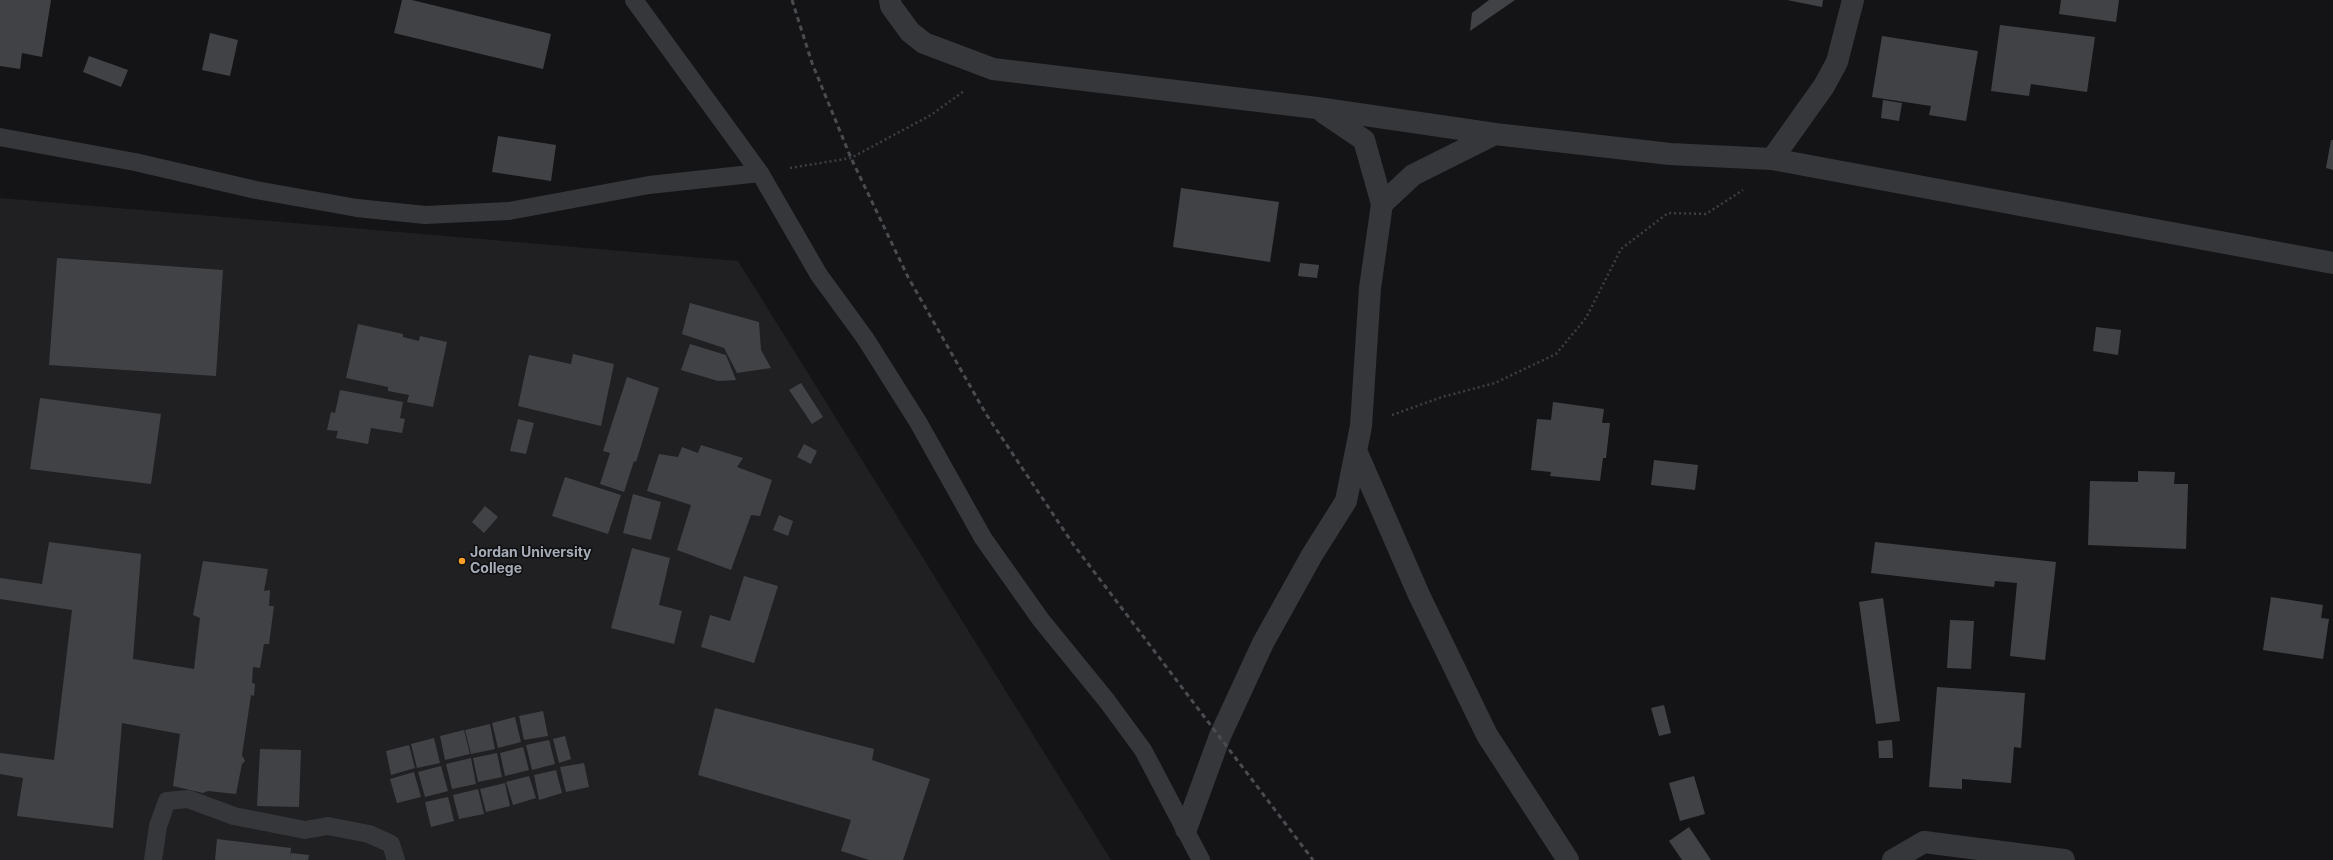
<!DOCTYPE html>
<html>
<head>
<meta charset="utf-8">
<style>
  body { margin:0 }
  canvas { display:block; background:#141416 }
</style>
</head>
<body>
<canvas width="2333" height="860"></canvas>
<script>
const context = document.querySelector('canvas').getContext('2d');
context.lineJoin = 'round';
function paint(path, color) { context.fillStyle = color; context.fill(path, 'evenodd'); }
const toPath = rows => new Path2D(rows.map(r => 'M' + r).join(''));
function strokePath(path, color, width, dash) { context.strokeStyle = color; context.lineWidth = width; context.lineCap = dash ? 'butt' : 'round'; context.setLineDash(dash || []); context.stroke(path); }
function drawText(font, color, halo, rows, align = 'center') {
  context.font = font + ' Inter,sans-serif'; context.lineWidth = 3; context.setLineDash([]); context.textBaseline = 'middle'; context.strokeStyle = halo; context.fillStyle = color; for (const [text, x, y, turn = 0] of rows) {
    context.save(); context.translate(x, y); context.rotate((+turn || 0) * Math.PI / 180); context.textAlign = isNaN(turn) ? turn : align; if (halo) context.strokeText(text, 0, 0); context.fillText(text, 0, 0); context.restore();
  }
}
paint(toPath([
  [0,198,738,261,1111,860,0,860]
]), '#202023');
paint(toPath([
  [0,0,51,0,42,57,22,53,20,69,0,66],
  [402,0,412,0,551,34,543,69,394,33],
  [1489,0,1515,0,1470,31,1472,13],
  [1787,0,1823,0,1822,7],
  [2061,0,2119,0,2116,22,2059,14],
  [2000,25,2095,37,2087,92,2031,84,2029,96,1991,91],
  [210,33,238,40,230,76,202,70],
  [1882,36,1978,51,1966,121,1929,115,1931,106,1872,97],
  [89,56,128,70,121,87,83,72],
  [1883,100,1902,103,1899,121,1881,118],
  [498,136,556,145,551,181,492,172],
  [2331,140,2333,140,2333,170,2326,168],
  [1181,188,1279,202,1270,262,1173,247],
  [57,258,223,270,216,376,49,365],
  [1300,263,1319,265,1317,278,1298,276],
  [690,303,759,322,761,350,771,368,737,373,724,348,682,334],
  [358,324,403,334,403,337,419,341,420,336,447,342,433,407,407,402,409,395,388,391,388,387,346,378],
  [2096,327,2121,330,2118,355,2093,351],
  [690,344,726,355,736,380,718,381,681,370],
  [573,354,614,364,601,426,518,406,529,355,571,364],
  [627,377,659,388,636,462,634,461,624,492,600,484,610,453,603,451],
  [801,383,823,417,812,424,789,390],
  [340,390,403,402,400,418,405,419,402,433,371,428,368,444,336,438,338,431,327,430,331,412,335,413],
  [40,398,161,414,151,484,30,469],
  [1553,402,1604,409,1602,423,1610,423,1606,458,1603,458,1600,481,1550,476,1551,472,1531,470,1537,419,1551,420],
  [518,419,534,423,526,454,510,451],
  [804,444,817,451,811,464,797,457],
  [701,445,743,458,737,467,772,480,760,516,751,515,731,570,677,550,691,505,647,491,659,454,678,457,682,447,698,453],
  [1654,460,1698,465,1695,490,1651,485],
  [2138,471,2175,472,2174,484,2188,484,2186,549,2088,545,2090,481,2138,482],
  [565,477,621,495,608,534,552,516],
  [633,494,661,502,651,540,623,533],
  [485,506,498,517,484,533,472,522],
  [779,515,793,521,788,536,773,530],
  [49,542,141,554,133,659,194,669,200,618,193,615,203,561,268,569,264,591,270,590,269,606,274,606,269,644,264,644,260,668,253,667,252,683,255,684,254,696,251,695,242,755,245,761,242,764,236,794,208,791,203,793,173,786,180,734,122,723,113,828,17,816,23,778,0,774,0,753,54,760,72,610,0,599,0,578,42,584],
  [1875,542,2056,562,2045,660,2010,656,2017,583,1995,581,1994,587,1871,573],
  [632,548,670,558,659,605,682,611,674,644,611,628],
  [744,576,778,586,754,663,701,647,710,615,730,621],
  [2271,597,2323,605,2321,618,2329,619,2323,659,2263,650],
  [1883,598,1900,721,1876,724,1859,602],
  [1950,620,1974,621,1971,669,1947,668],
  [1937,687,2025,693,2021,748,2014,747,2011,783,1962,779,1962,789,1929,787],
  [1664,705,1671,733,1659,736,1651,708],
  [715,708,874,749,872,760,930,779,903,860,869,860,841,851,851,820,698,775],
  [543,711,548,736,524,740,519,716],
  [515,717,521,742,498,748,492,723],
  [490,724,495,749,471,754,465,730],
  [464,730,470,754,445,760,440,736],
  [565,736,571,759,559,763,553,739],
  [434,738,440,763,417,768,411,744],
  [549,740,555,764,532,770,526,745],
  [1892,740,1893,758,1879,758,1878,741],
  [409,745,415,768,391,775,386,751],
  [523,747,529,770,505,776,500,753],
  [260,749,301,750,299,807,257,806],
  [497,753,502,777,478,782,473,758],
  [471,758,476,784,452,789,446,764],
  [584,763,589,787,566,792,560,767],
  [441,766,448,791,425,797,418,772],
  [556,770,562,793,539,800,534,775],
  [414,772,421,797,397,803,390,779],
  [529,776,536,798,513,805,506,782],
  [1694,776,1705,814,1680,821,1669,783],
  [505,783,510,806,486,812,480,789],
  [478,789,484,814,459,819,453,795],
  [448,797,454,821,431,827,425,802],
  [1689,827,1711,860,1682,860,1669,841],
  [217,839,291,848,290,860,215,860],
  [291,853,309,855,308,860,290,860]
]), '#404246');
strokePath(toPath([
  [790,168,851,158,931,115,964,91],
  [1392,415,1442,397,1495,383,1556,354,1586,318,1621,249,1668,213,1706,214,1743,190]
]), '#3b3e42', 2.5, [2, 3]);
strokePath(toPath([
  [634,0,760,173,819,275,865,338,918,422,983,538,1041,620,1107,701,1143,750,1201,860],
  [0,137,135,162,256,190,357,208,425,215,509,211,649,185,760,173],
  [153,860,158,826,167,801,188,799,234,816,305,830,328,826,369,834,391,844,396,860]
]), '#35373b', 18);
strokePath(toPath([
  [890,0,891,6,910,32,924,43,993,69,1317,108,1495,134,1670,154,1772,159,2333,263],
  [1324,113,1364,140,1382,204],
  [1772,159,1824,86,1837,62,1853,0],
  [1357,453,1419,595,1487,735,1568,860],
  [1186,829,1220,736,1263,643,1312,555,1346,501,1361,426,1370,288,1382,204,1413,175,1495,134],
  [1893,860,1924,842,2064,860]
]), '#35373b', 22);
strokePath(toPath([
  [792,0,812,63,851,158,908,277,986,414,1073,544,1313,860]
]), '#484b50', 3, [5, 4]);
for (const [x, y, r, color] of [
  [462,561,4,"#fb9f28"]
]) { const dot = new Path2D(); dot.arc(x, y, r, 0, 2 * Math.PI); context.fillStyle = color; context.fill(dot); strokePath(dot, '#0f0f11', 1.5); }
drawText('bold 14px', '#a5acb7', '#0f0f11', [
  ["Jordan University",470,553],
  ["College",470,569]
], 'left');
</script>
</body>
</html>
